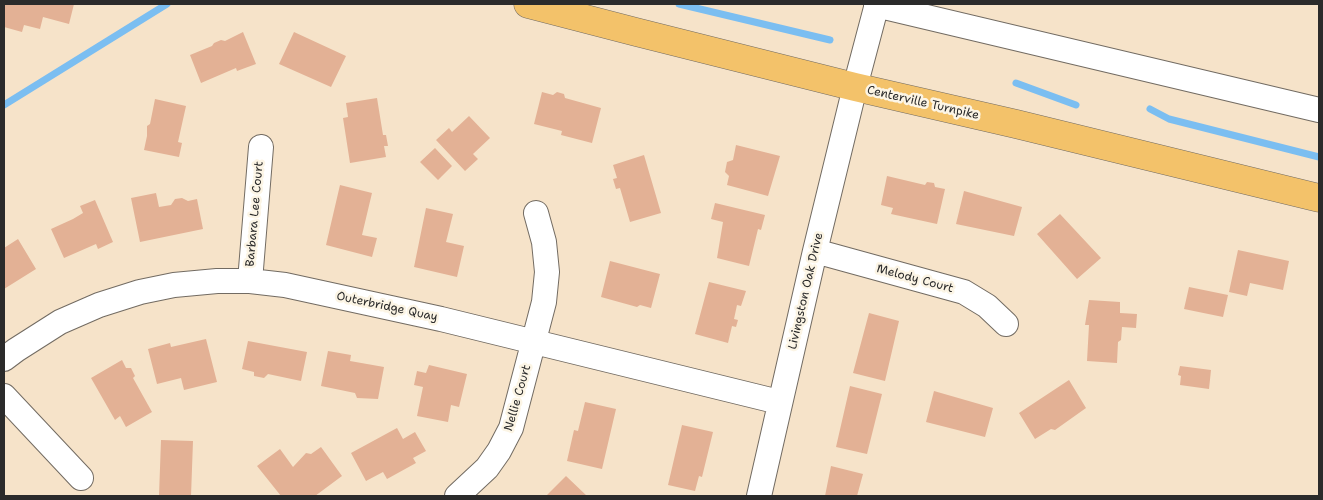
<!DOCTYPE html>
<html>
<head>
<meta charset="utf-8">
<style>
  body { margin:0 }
  #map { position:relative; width:1323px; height:500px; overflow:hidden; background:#f6e3c9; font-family:"Shantell Sans",sans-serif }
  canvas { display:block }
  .frame { position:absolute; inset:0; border:5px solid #2b2b2b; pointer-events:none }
</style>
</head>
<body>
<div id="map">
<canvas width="1323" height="500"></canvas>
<div class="frame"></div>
</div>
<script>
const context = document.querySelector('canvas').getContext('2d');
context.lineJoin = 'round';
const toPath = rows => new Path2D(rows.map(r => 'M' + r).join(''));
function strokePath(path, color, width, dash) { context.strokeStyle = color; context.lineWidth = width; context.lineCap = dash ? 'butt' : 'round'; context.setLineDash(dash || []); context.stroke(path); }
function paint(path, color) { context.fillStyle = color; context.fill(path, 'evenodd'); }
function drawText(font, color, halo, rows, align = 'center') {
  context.font = font + ' "Shantell Sans",sans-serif'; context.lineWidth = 5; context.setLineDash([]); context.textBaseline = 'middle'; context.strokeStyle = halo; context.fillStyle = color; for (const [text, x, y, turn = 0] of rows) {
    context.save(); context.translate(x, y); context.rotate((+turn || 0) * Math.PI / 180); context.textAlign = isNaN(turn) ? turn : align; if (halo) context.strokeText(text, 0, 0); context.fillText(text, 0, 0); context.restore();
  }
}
strokePath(toPath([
  [679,4,830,40],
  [1016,83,1076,105],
  [4,105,167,4],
  [1150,109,1169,119,1319,157]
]), '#7bbef1', 7);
paint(toPath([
  [4,4,74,4,69,24,43,17,40,29,24,25,22,32,4,27],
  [243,32,256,64,237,71,236,68,201,83,190,55,212,46,214,43,221,40,225,41],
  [294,32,346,56,331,87,279,64],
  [542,92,553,95,557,92,564,94,565,98,601,108,592,143,561,135,562,131,534,124],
  [377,98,383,135,386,135,388,146,384,146,386,157,350,163,343,118,348,117,346,103],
  [155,99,186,106,178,142,182,143,179,157,144,150,147,136,147,126,150,124],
  [469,116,490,138,473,154,478,159,465,171,436,140,449,128,452,132],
  [736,145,780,156,768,196,727,185,729,176,725,172,727,162,733,160],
  [435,148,452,166,438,180,420,162],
  [644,155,661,213,630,222,620,188,616,189,613,179,617,178,613,165],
  [887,176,925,185,927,182,934,183,935,187,945,189,937,224,891,214,893,208,881,205],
  [340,185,372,193,362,235,377,238,372,257,326,245],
  [964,191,1022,207,1014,236,956,224],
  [156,193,159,207,171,205,175,199,182,198,188,201,197,199,203,229,140,242,131,198],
  [95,200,113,242,98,249,96,244,64,258,51,229,73,219,83,213,80,206],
  [715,203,765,215,761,230,758,229,749,266,717,258,723,222,711,219],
  [426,208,453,214,446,242,464,246,457,277,414,267],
  [1060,214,1101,258,1077,279,1037,234],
  [18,239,36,269,4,289,4,248],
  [1238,250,1289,261,1283,290,1250,283,1247,296,1229,292],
  [610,261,660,274,651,308,640,305,637,307,601,297],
  [709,282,746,291,741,306,737,305,734,319,738,320,736,327,732,326,728,343,695,334],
  [1189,287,1228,295,1223,317,1184,309],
  [1089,300,1120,302,1120,313,1137,314,1136,328,1122,327,1121,340,1118,342,1117,363,1087,361,1089,325,1085,325],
  [869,313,899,321,885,381,853,373],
  [206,339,217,382,184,390,181,378,157,384,148,349,170,343,171,347],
  [248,341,307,352,301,381,268,374,264,378,254,376,254,372,242,369],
  [328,351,351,355,350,361,384,367,378,399,357,398,355,393,321,386],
  [122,360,126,368,131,368,135,376,133,378,152,412,126,427,120,416,115,420,91,378],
  [429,365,467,374,459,407,451,405,448,422,417,416,423,387,414,385,417,371,426,373],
  [1180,366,1211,370,1209,389,1180,385,1181,376,1178,375],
  [1069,380,1086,408,1055,430,1051,429,1035,439,1019,413],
  [850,386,882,394,867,454,836,447],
  [934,391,993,408,985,437,926,422],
  [585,402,616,409,602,469,567,461,574,430,578,431],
  [682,425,713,432,702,477,699,476,695,491,668,485],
  [397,428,403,439,415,432,426,451,413,458,416,463,387,479,383,472,366,481,351,453],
  [161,440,193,441,191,496,159,496],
  [321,447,342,476,315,496,281,496,257,466,280,449,293,467,306,453,311,454],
  [831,466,863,474,857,496,825,496],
  [566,476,587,496,546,496]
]), '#e3b195');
const minor = toPath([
  [876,5,1319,110],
  [815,251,964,292,987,306,1006,324],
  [250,281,261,147],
  [4,359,16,350,60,322,99,305,140,292,174,285,217,281,250,281,285,285,441,319,779,402],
  [4,396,81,478],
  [457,496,487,468,499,451,511,428,544,302,547,272,544,242,536,213],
  [759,496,815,251,855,87,877,4]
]);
const major = toPath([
  [528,4,636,32,855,87,1016,124,1319,198]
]);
strokePath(minor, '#726b62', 26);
strokePath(major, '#726b62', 29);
strokePath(minor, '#fff', 24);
strokePath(major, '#f3c26a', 28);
drawText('12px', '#2b2b2b', '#fcf5e5', [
  ["Centerville Turnpike",923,103,13],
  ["Barbara Lee Court",255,214,-85],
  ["Melody Court",915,279,15],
  ["Livingston Oak Drive",806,291,-77],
  ["Outerbridge Quay",387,307,12],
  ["Nellie Court",518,398,-74]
]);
</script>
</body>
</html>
